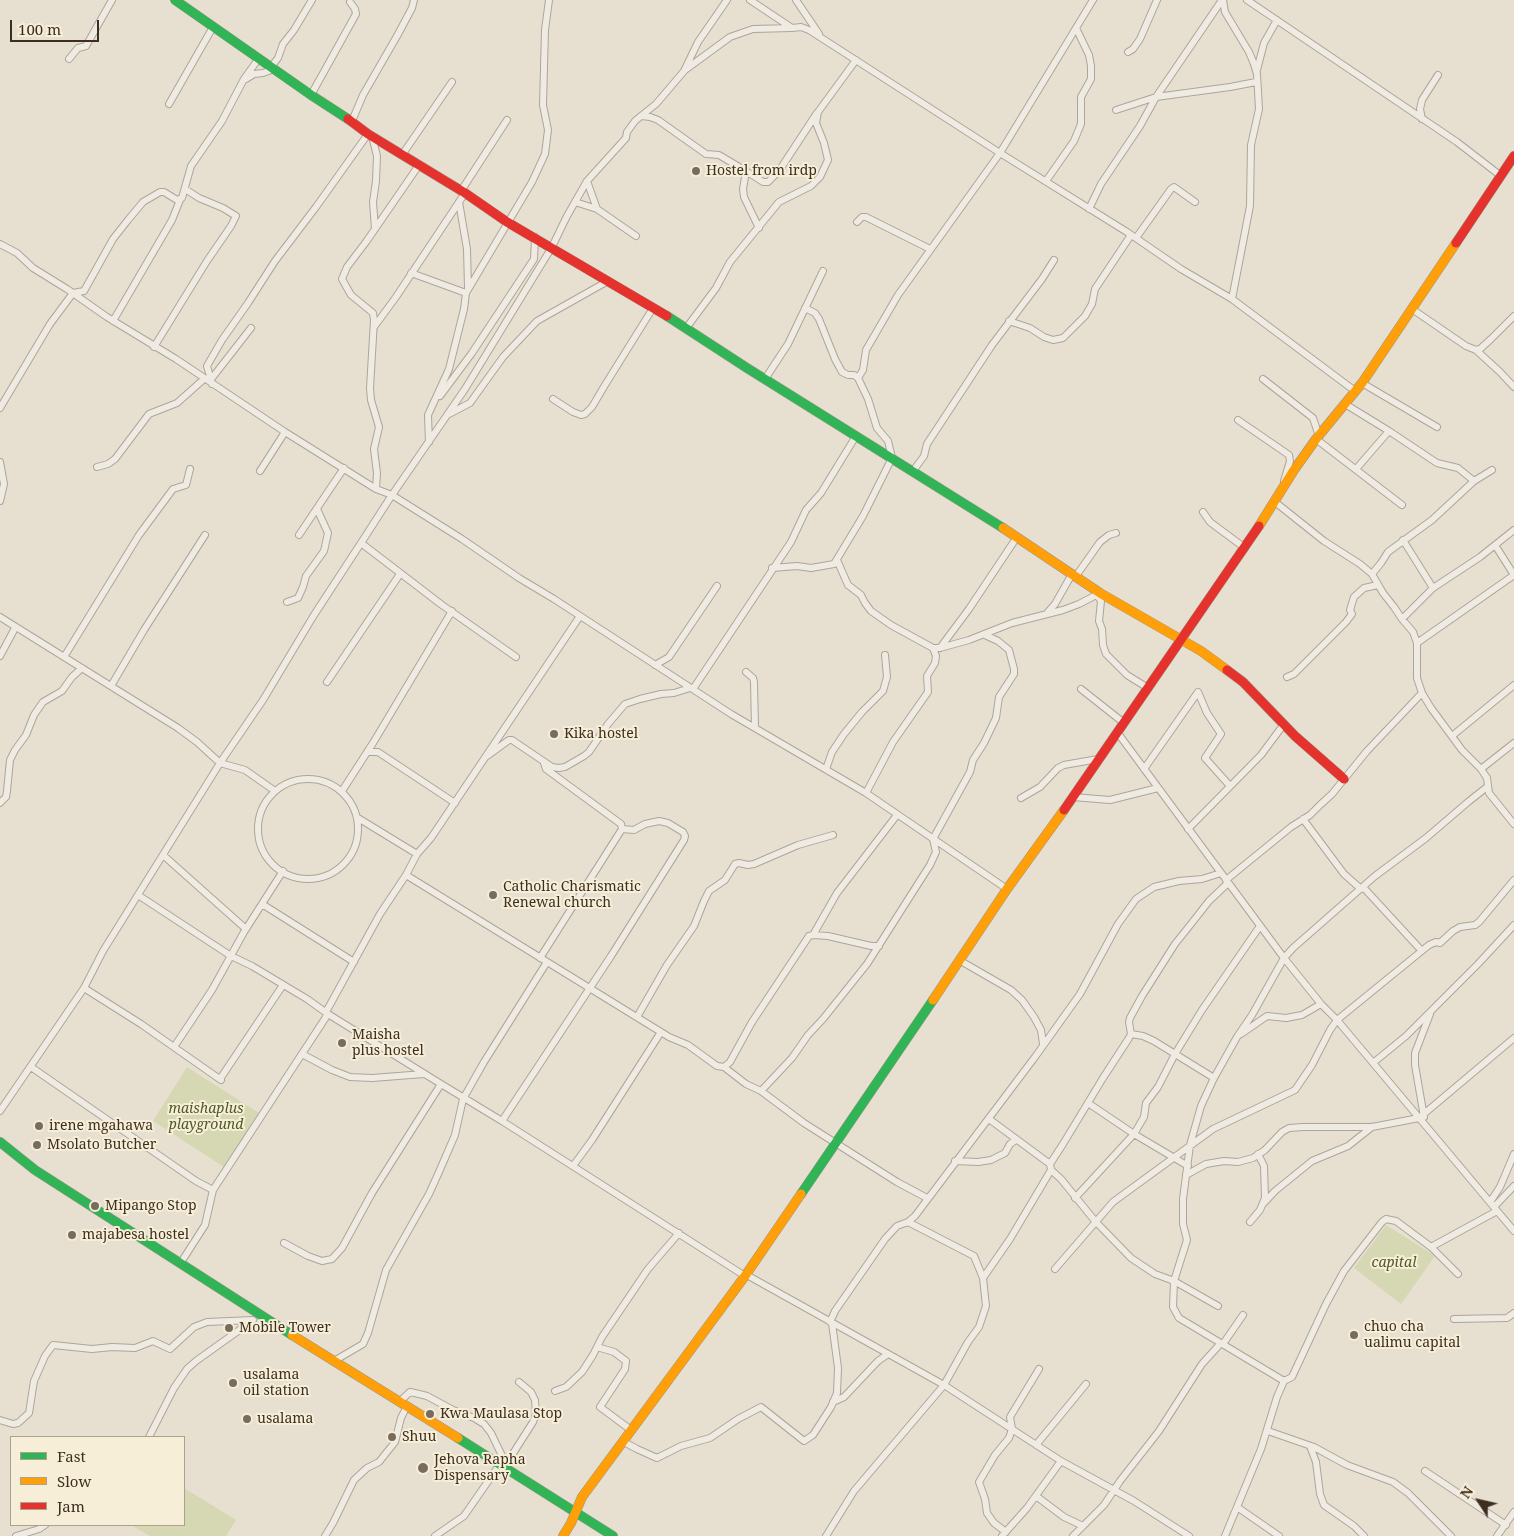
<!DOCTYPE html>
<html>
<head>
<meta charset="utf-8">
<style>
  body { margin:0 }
  #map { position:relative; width:1514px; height:1536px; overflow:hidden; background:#e7e0d1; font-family:"Noto Serif",serif }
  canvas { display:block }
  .legend { position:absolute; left:10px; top:1436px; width:175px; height:90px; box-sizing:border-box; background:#f7eed8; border:1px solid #ada18e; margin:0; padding:6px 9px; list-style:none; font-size:15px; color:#3d2e20 }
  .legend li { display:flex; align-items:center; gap:10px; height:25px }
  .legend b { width:25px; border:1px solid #ada18e }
  .north { position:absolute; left:1454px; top:1476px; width:50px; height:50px; -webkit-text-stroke:4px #f7eed8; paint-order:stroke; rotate:305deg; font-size:14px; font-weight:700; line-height:20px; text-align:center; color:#3d2e20 }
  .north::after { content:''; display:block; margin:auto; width:18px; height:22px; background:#3d2e20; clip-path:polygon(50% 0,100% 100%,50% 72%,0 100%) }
  .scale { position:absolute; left:10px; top:20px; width:89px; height:22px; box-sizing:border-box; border:2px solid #3d2e20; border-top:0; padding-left:6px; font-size:15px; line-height:18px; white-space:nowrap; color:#3d2e20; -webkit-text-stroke:4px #f7eed8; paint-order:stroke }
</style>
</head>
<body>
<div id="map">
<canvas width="1514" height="1536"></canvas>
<ul class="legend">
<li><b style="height:6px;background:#30b455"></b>Fast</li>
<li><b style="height:6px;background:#ff9f0a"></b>Slow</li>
<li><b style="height:6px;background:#e5322d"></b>Jam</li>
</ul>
<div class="north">N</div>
<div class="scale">100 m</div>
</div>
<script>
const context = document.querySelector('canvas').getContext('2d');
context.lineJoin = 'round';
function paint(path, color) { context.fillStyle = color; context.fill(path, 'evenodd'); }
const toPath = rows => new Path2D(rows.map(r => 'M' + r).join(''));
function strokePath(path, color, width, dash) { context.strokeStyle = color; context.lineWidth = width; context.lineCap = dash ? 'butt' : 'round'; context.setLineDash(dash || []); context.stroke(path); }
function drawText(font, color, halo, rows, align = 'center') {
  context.font = font + ' "Noto Serif",serif'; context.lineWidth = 4; context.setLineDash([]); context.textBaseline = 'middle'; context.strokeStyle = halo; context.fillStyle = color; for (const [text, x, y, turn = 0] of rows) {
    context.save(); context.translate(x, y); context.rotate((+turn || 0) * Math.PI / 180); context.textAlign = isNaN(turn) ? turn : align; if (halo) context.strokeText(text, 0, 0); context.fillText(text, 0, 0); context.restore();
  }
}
paint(toPath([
  [187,1067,259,1113,224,1167,153,1121],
  [1386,1225,1435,1256,1401,1304,1354,1268],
  [184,1488,236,1520,226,1536,150,1536,131,1525,184,1525]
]), '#d6d7b3');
const street = toPath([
  [750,0,792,28,801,27,809,30,1000,153,1127,232,1181,269,1232,299,1355,391],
  [796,0,819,34],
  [1223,0,1225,12,1249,52,1254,64,1257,74,1259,109,1251,145,1250,206,1232,299],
  [1247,0,1457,142,1501,176],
  [1128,52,1133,49,1140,39,1157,0],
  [69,59,78,48,86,46,112,0],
  [271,67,278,58,283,44,294,30,312,0],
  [685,69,698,42,727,0],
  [1257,70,1264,43,1277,20],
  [246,79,254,74,263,73,274,69],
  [311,95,356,14,355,9,350,2],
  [169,104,213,27],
  [1116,110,1156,97,1230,87,1256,82],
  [641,116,656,104,685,70,730,37,753,29,791,28],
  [1422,119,1420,109,1422,100,1438,75],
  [352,121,363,95,397,36,412,8,414,0],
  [372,136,377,156,376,181,373,202,375,229],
  [402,155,452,82],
  [746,171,763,182,768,182,779,171,817,113],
  [587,181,597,209],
  [1046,181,1074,141,1081,124,1081,97,1091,79,1091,66,1089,55,1076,28,1093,0],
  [461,191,507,120],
  [459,202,467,249,468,288],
  [575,202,597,209,636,236],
  [1089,209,1101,184,1140,126,1156,97,1222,0],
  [857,222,862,217,866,217,930,249],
  [1136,238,1171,189,1174,187,1195,202],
  [0,244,17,253,33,268,67,289,107,317,176,359,285,432,376,489,392,495,462,539,519,578,554,599,731,714,866,793,1007,889],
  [411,273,466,293,464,309,449,369,428,415,429,442],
  [466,293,532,182,545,154,548,130,543,105,545,30,549,0],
  [1412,309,1466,346,1476,350,1480,349,1491,339,1514,316],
  [113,321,172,220,180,200],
  [1009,321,1030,328,1044,337,1053,340,1063,338,1085,316,1092,304,1095,289,1131,235],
  [374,327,396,297,465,193],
  [687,327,716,288,730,262,779,202,811,186,820,177,828,160,824,143,816,123,818,112,856,60],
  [154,347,207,261,231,226,236,216,223,208,199,198,185,189],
  [1476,350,1500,372,1514,387],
  [212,378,251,328],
  [858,378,863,370,866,350,898,295,1000,153,1076,28],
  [765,379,788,344,823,271],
  [1263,379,1313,418,1319,436],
  [1362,383,1437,427],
  [212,384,207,366,222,340,248,303,275,261,316,207,368,134],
  [440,396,472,353,534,259,535,237],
  [553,399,573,412,581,415,585,414,592,407,605,385,653,308],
  [1345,404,1389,431,1437,463,1458,468,1474,481],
  [0,408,50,324,73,293,84,291,113,239,128,220,143,202,160,192,164,192,177,200,182,198,191,166,222,121,244,79,259,58],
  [449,414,470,403,503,357,537,321,608,281],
  [1238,420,1289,455,1290,461,1284,481],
  [1316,439,1402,505],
  [0,462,4,484,0,501],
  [97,467,108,464,115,459,149,414,177,403,204,379],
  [1356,469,1389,431],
  [260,471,285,432],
  [913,471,924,456,927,444,992,345,1042,279,1054,260],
  [376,489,377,473,374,449,379,427,371,400,370,388,374,320,373,313,351,295,342,279,347,267,366,242,419,165],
  [1275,502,1324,541,1360,564,1372,574,1383,593,1394,607,1402,619,1433,588,1480,557,1514,530],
  [1203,512,1210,522,1245,548],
  [299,535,344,468],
  [1403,540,1433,588],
  [361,543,442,605,516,657],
  [1495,545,1514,575],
  [837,560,848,585,861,595,865,603,871,611,891,625,933,648,940,648,969,640,1012,623,1063,610,1079,604,1100,593],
  [772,568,797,566,811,568,834,564,863,516,892,458,888,441,877,428,868,399,858,378,854,375,848,375,842,372,835,359,819,319,815,313,805,308],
  [1372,574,1381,563,1388,552,1432,520,1474,481,1492,470],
  [1076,576,1100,542,1109,535,1116,533],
  [1097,595,1101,601,1099,621,1102,629,1103,645,1106,654,1127,675,1148,688],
  [287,602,298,598,303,587,306,576,324,551,328,533,317,509],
  [1048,612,1055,604,1072,574],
  [0,617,178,728,197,742,220,763,245,770,275,791],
  [1402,619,1413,632,1417,643,1417,678,1422,693,1431,708,1462,750,1481,769,1487,778,1489,793,1514,824],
  [1417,643,1514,575],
  [940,648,969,609,1017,537],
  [0,656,15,628],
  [64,657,139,535,173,489,186,485,190,469],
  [655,665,669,657,717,586],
  [746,672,753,678,754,682,755,727],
  [1287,677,1294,674,1346,622,1352,614,1350,610,1354,597,1364,588,1378,585],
  [327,682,400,574],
  [111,686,144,630,205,535],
  [693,689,791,542,806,510,821,493,856,436],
  [1081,689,1124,723],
  [1117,732,1284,958,1321,1004,1337,1020,1514,1231],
  [1452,736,1514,685],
  [367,752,378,752,455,803],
  [487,756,509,740,512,740,552,767,559,768,565,767,584,756,589,752,608,724,625,704,640,699,661,694,674,693,690,688],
  [826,769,832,752,844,734,862,712,883,691,887,677,885,655],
  [1144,769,1198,692,1207,713,1221,734,1205,758,1230,786],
  [1481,769,1514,743],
  '258 829a50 50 0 1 1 100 0a50 50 0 1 1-100 0Z',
  [342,791,373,743,452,611],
  [866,793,893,742,928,692,927,676,935,663,936,656,933,648],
  [1073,797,1110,800,1158,788],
  [1021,798,1040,787,1058,768,1064,765,1098,759],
  [0,803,6,797,7,791,10,760,15,750,26,735,34,715,43,702,62,691,72,677,82,668],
  [358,818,417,854],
  [1303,819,1344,874,1361,889],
  [1188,829,1261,755,1284,724],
  [163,855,246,929],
  [406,875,669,1037,688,1045,717,1066,724,1067,746,1084,761,1091,804,1123,897,1182,927,1198],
  [1226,880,1291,827,1310,815,1320,805,1332,794,1367,751,1422,693],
  [1363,887,1421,950],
  [138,895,231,956,252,966,307,999,328,1014,441,1084,502,1121,745,1276],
  [262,904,354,962],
  [813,935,837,893,897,815],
  [540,958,622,829,621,824,546,769,544,763],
  [959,960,1011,990,1022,1000,1034,1017,1041,1030,1043,1044],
  [84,988,141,1024,221,1080],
  [326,1012,380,914,406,875,417,854,431,838,580,616],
  [637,1017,667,965,694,926,704,901,709,891,725,880,735,864,739,863,748,865,754,864,798,845,833,835],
  [1131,1034,1143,1036,1154,1041,1214,1078],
  [1241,1034,1267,1016,1286,1018,1302,1015,1321,1004],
  [174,1047,212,990,244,932,283,871],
  [302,1054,332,1070,350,1077,372,1078,424,1074],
  [1373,1063,1406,1036,1478,964,1514,925],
  [31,1067,196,1181,213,1190],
  [724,1067,730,1062,752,1022,809,936,813,935,828,936,871,946,879,946],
  [220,1079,283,985],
  [761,1091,792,1058,808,1035,823,1019,867,964,930,865,936,852,933,839,970,772,973,760,984,743,996,718,999,697,1014,674,1014,669,1009,650,998,641,985,635],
  [0,1111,84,988,103,951,220,763,263,700,314,615,361,543,392,495,465,389,552,247,567,216,587,181,626,138,627,132,635,121,641,116,650,117,658,120,706,154,719,155,746,171,743,189,744,197,759,228],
  [1424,1117,1415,1065,1415,1053,1430,1014],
  [989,1119,1050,1164],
  [502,1121,611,956,684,840,685,836,683,832,668,823,659,821,645,824,634,830,622,829],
  [955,1161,978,1162,991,1160,1005,1153,1010,1144,1016,1140],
  [573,1166,592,1140,661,1032],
  [1188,1166,1134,1134,1144,1117,1146,1103,1158,1087,1175,1054,1202,1010,1260,926],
  [1051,1170,1061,1179,1095,1221,1131,1258,1155,1274,1174,1281,1218,1306],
  [1186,1175,1206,1164,1224,1161,1238,1162,1253,1158,1265,1150,1282,1132,1289,1128,1303,1127,1372,1127,1419,1118,1514,1038],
  [1075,1198,1134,1134,1088,1103],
  [1490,1202,1500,1187,1514,1154],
  [1263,1204,1275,1191,1312,1161,1348,1146,1372,1127],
  [1494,1207,1514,1186],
  [1250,1222,1260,1210,1265,1198,1264,1166,1258,1154],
  [284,1243,308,1256,322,1261,332,1259,342,1248,372,1193,441,1084],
  [1431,1247,1497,1211],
  [180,1264,205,1225,213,1190,328,1014],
  [1055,1269,1113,1202,1213,1129,1295,1090,1312,1065,1330,1030,1337,1020,1429,945,1436,942,1440,943,1453,931,1460,927,1475,925,1479,922,1514,880],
  [745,1274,944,1385,1061,1461,1134,1501,1189,1536],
  [983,1278,1010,1239,1051,1170,1050,1164,1063,1144,1103,1078,1129,1038,1131,1034,1129,1022,1130,1018,1142,996,1175,944,1191,924,1209,901,1228,883],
  [1454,1319,1507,1318,1514,1313],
  [830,1322,835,1311,885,1239,897,1226,908,1222,915,1216,1035,1057,1080,994,1118,924,1136,899,1154,887,1179,881,1202,879,1221,873],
  [1223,1344,1243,1315],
  [597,1347,614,1352,626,1361,625,1369,600,1407,631,1430],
  [334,1361,363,1344,368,1333,386,1270,429,1194,439,1172,455,1135,463,1099,484,1062,547,962],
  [1284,1381,1179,1318,1173,1307,1174,1281,1187,1240,1183,1224,1183,1199,1190,1145,1201,1106,1214,1078,1237,1037,1252,1015,1284,958,1293,948,1375,876,1426,838,1468,802,1487,787],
  [555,1391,566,1387,582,1372,593,1355,602,1337,648,1269,679,1233],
  [399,1402,410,1392,415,1393,427,1396,453,1410,474,1418,484,1424,491,1433,506,1464],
  [833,1402,844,1397,878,1361,888,1354],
  [0,1420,13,1424,18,1423,29,1413,34,1381,45,1356,53,1345,92,1349,112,1347,135,1348,153,1341,170,1349,194,1327,207,1322,253,1320],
  [1268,1431,1314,1447,1347,1465,1393,1482,1408,1493,1451,1536],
  [149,1437,174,1388,187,1369,196,1361,252,1321],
  [624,1442,637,1449,657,1458,681,1446,710,1438,738,1419,761,1407,804,1441,813,1435,831,1407,837,1393,838,1368,832,1323],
  [1036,1445,1086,1384],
  [1310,1446,1316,1462,1320,1494,1324,1505,1354,1526,1364,1536],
  [505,1466,533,1422,536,1414,535,1400,531,1392,519,1382],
  [1425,1471,1506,1525],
  [1036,1496,1064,1517,1083,1526],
  [1237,1507,1279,1536],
  [1006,1532,994,1523,987,1513,985,1499,979,1482,995,1455,1009,1438,1012,1429,1010,1417,1039,1369],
  [16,1536,39,1529,45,1525],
  [325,1536,333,1523,354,1480,367,1468,379,1462,395,1442,401,1418,407,1406],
  [435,1536,464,1516,500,1464],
  [826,1536,854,1491,944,1385,968,1342,979,1327,986,1306,983,1278,974,1256,908,1222],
  [1002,1536,1027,1508,1061,1461],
  [1073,1536,1104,1505,1120,1481,1159,1431,1202,1364,1221,1343],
  [1225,1536,1261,1449,1277,1397,1284,1381,1292,1377,1326,1304,1344,1271,1382,1222,1386,1219,1396,1221,1431,1247,1458,1274],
  [1497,1536,1514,1512]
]);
const fast = toPath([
  [175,0,311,95,348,119],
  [667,316,747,368,1003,528],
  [0,1142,35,1170,292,1335],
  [801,1194,933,1000],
  [458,1438,613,1536]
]);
const slow = toPath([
  [1259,526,1294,470,1316,439,1362,383,1456,243],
  [1003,528,1100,593,1201,651,1227,670],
  [933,1000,1007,889,1064,810],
  [292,1335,458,1438],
  [563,1536,571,1523,582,1497,745,1276,801,1194]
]);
const jam = toPath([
  [348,119,368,134,465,193,507,222,667,316],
  [1456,243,1514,156],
  [1227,670,1243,682,1295,736,1344,779],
  [1064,810,1259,526]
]);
strokePath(street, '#ada599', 8);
strokePath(fast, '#9c958a', 10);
strokePath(slow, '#9c958a', 10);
strokePath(jam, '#9c958a', 10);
strokePath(street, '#efebe3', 6);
strokePath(fast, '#30b455', 9);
strokePath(slow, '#ff9f0a', 9);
strokePath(jam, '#e5322d', 9);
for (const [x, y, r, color] of [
  [696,171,5,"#786c5e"],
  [554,734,5,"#786c5e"],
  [493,895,5,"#786c5e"],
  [342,1043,5,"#786c5e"],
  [39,1126,5,"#786c5e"],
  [37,1145,5,"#786c5e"],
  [95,1206,5,"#786c5e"],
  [72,1235,5,"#786c5e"],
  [229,1328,5,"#786c5e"],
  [1354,1335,5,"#786c5e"],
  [233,1383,5,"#786c5e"],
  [430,1414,5,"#786c5e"],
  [247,1419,5,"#786c5e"],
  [392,1437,5,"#786c5e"],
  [423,1468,6,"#786c5e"]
]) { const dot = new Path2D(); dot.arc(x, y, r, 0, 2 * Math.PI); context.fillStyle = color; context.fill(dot); strokePath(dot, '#f7eed8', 2); }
drawText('14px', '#3d2e20', '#f7eed8', [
  ["Hostel from irdp",706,171],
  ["Kika hostel",564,734],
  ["Catholic Charismatic",503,887],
  ["Renewal church",503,903],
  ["Maisha",352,1035],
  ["plus hostel",352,1051],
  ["irene mgahawa",49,1126],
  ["Msolato Butcher",47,1145],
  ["Mipango Stop",105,1206],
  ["majabesa hostel",82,1235],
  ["chuo cha",1364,1327],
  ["ualimu capital",1364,1343],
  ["Mobile Tower",239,1328],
  ["usalama",243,1375],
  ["oil station",243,1391],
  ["Kwa Maulasa Stop",440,1414],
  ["usalama",257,1419],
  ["Shuu",402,1437],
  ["Jehova Rapha",434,1460],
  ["Dispensary",434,1476]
], 'left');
drawText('italic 14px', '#4d5a26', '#f7eed8', [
  ["maishaplus",206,1109],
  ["playground",206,1125],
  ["capital",1394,1263]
]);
</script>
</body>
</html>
